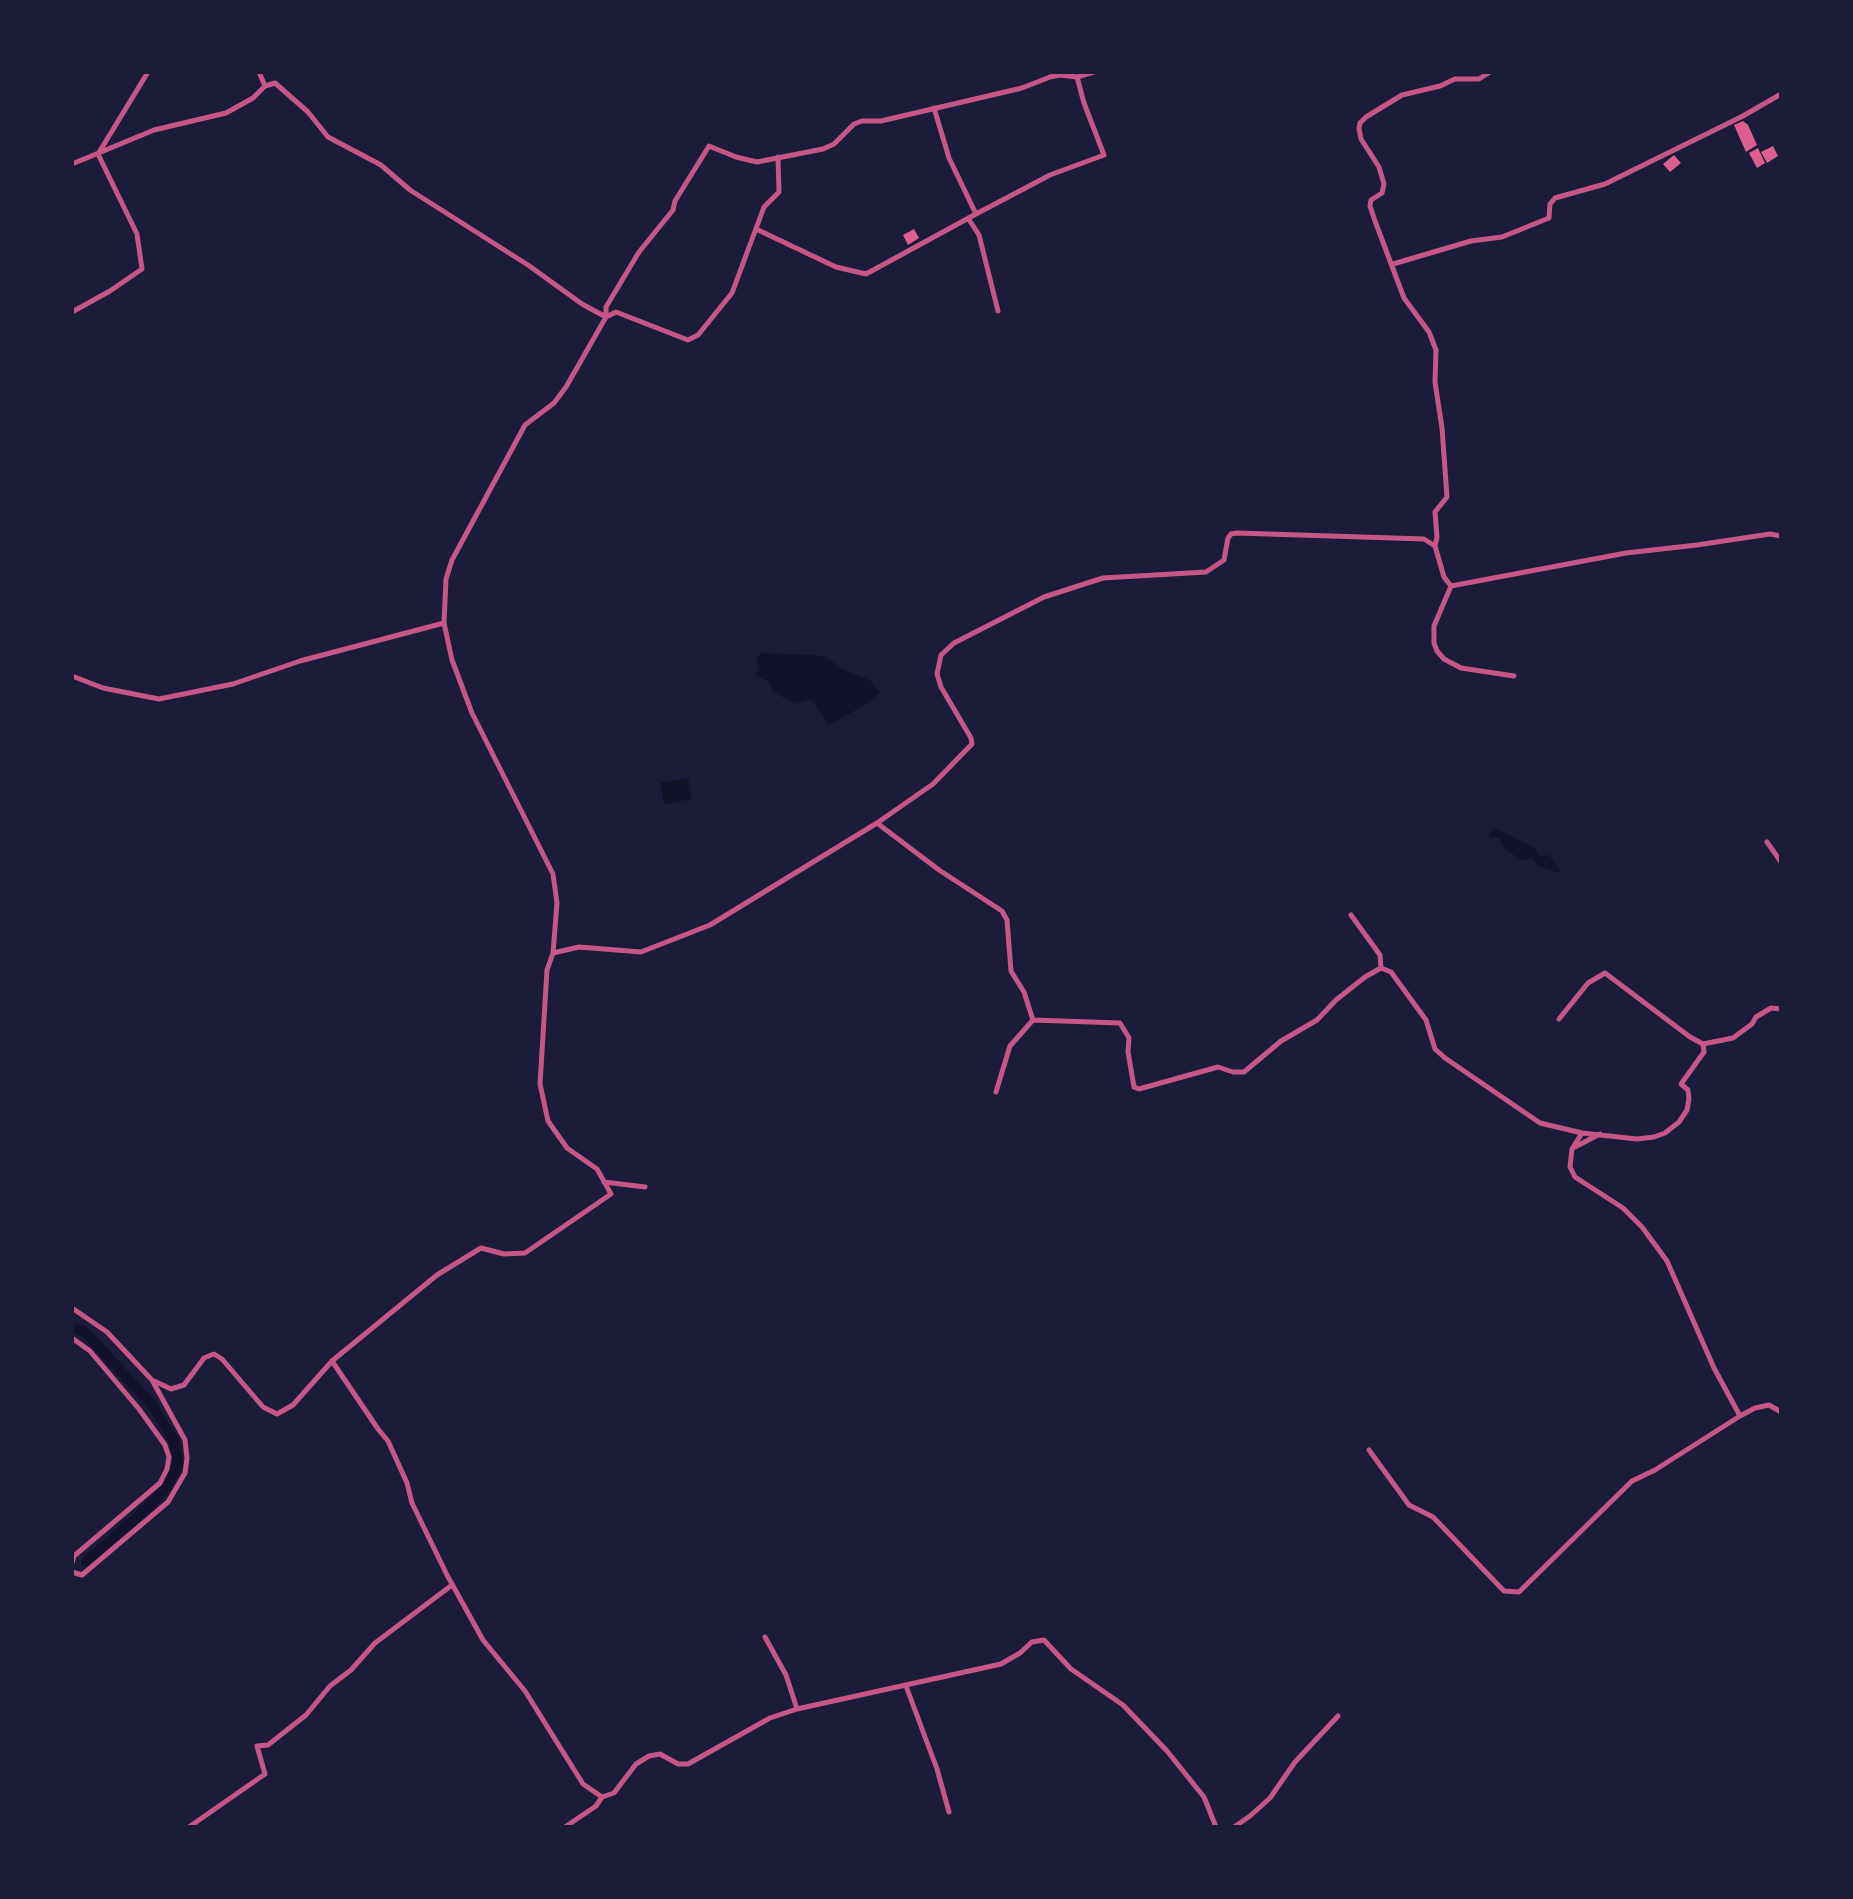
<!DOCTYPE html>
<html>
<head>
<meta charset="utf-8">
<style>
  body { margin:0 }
  #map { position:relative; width:1853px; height:1899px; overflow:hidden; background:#1b1b3a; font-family:"Source Sans 3",sans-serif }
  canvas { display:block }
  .frame { position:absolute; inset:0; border:74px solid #1b1b3a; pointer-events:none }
</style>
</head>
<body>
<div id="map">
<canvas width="1853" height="1899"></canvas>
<div class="frame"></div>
</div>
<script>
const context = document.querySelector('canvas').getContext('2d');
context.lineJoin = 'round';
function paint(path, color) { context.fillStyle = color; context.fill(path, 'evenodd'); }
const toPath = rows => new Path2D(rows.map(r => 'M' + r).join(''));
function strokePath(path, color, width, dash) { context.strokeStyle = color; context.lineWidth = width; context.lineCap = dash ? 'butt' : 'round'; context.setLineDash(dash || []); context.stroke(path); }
paint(toPath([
  [760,653,825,656,840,668,871,681,880,693,863,706,829,725,811,699,796,704,773,692,769,682,755,675,759,667,756,661],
  [688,778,692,799,664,804,660,783],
  [1495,828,1534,848,1541,856,1549,855,1562,874,1538,866,1531,858,1521,860,1503,847,1499,838,1487,837]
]), '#12122b');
strokePath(toPath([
  [72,1327,85,1332,153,1406,175,1443,178,1464,166,1488,146,1509,86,1562]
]), '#12122b', 10);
paint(toPath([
  [1743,121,1748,125,1757,145,1746,152,1734,125],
  [1773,146,1778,156,1767,163,1761,152],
  [1758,148,1765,163,1757,168,1749,153],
  [1674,155,1681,163,1670,172,1663,164],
  [914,229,919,238,908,245,903,235]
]), '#dd5f8e');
strokePath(toPath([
  [259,72,265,86,275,83,308,112,328,137,381,165,410,190,528,265,582,304,606,317,616,312,688,340,698,335,732,293,764,207,779,192,778,157],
  [72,164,154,130,226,113,253,98,265,86],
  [976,214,1050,175,1104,155,1084,103,1077,77],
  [968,218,979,235,998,311],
  [756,229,836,267,866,274,976,214,949,158,934,108],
  [1393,264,1471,241,1502,237,1549,218,1550,204,1555,198,1605,184,1743,116,1781,94],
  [72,312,110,291,142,269,137,234,98,154,148,72],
  [1435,546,1437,537,1435,512,1447,497,1442,428,1435,382,1436,350,1429,332,1404,298,1375,221,1370,206,1371,200,1382,193,1384,184,1379,167,1361,139,1359,129,1360,123,1366,117,1402,95,1440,86,1455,79,1479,79,1490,72],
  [1451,586,1434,626,1434,643,1437,651,1444,659,1461,668,1514,676],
  [72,676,103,688,159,699,233,684,300,661,444,623],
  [877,823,939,870,1002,911,1007,920,1011,971,1024,992,1033,1020,1120,1023,1129,1038,1128,1052,1134,1087,1139,1089,1218,1067,1233,1072,1244,1072,1281,1041,1317,1020,1336,1000,1365,977,1381,968,1391,972,1426,1020,1435,1049,1445,1058,1540,1123,1582,1133,1572,1149,1570,1167,1575,1177,1623,1208,1642,1227,1667,1261,1714,1368,1740,1416,1755,1408,1769,1405,1781,1412],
  [1767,842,1781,862],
  [1351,915,1380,955,1381,968],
  [553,953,557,903,553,874,472,713,452,660,444,623,446,579,452,560,525,425,554,403,566,387,606,317,606,307,639,252,673,210,675,201,709,146,736,157,757,162,823,149,834,144,854,124,862,121,881,121,1022,88,1050,77,1060,75,1077,77,1094,72],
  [1559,1019,1588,983,1605,973,1690,1037,1703,1044],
  [996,1092,1010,1046,1033,1020],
  [1582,1133,1637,1139,1654,1137,1665,1133,1679,1122,1687,1110,1689,1099,1688,1090,1681,1084,1704,1052,1703,1044,1733,1038,1752,1024,1756,1017,1771,1008,1781,1009],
  [1575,1147,1600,1134],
  [604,1182,645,1187],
  [72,1308,107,1332,152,1380,185,1440,187,1458,185,1473,168,1502,82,1575,72,1572],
  [72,1338,90,1351,139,1409,165,1445,169,1457,167,1469,160,1483,74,1556,72,1563],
  [154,1381,171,1389,184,1385,204,1358,214,1354,222,1359,263,1407,277,1414,293,1405,332,1361],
  [1369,1450,1409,1505,1433,1517,1504,1591,1519,1592,1632,1481,1655,1470,1740,1416],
  [765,1637,786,1675,797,1709],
  [906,1686,937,1769,949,1812],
  [189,1827,265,1774,257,1746,268,1745,306,1715,330,1686,351,1670,375,1643,452,1585],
  [565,1827,596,1806,602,1797],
  [1216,1827,1204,1797,1167,1751,1123,1705,1071,1669,1044,1640,1032,1642,1020,1653,1001,1664,797,1709,770,1718,688,1764,678,1764,660,1754,649,1756,636,1764,614,1793,602,1797,583,1784,525,1691,483,1640,447,1575,412,1503,407,1483,388,1441,378,1429,332,1361,437,1275,481,1248,504,1254,525,1253,611,1194,597,1169,567,1148,548,1121,540,1084,547,970,553,953,579,947,641,952,710,925,877,823,933,784,972,744,971,738,941,687,937,674,941,655,954,643,1044,597,1103,578,1206,572,1224,560,1228,538,1231,534,1237,533,1424,539,1435,546,1444,577,1451,586,1626,553,1697,545,1770,534,1781,536],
  [1234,1827,1250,1816,1270,1798,1295,1762,1338,1716]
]), '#c65784', 5);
</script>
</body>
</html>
